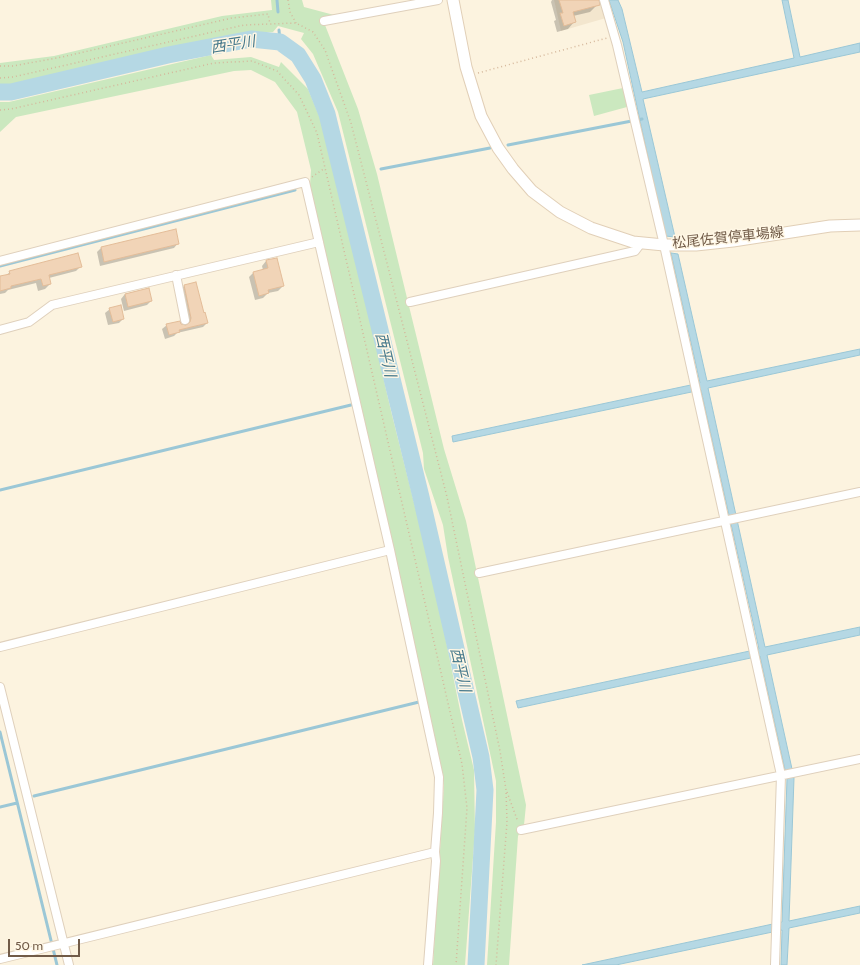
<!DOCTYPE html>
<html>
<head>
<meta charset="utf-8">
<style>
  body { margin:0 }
  #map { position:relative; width:860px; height:965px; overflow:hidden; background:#fcf3df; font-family:Cabin,sans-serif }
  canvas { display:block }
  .scale { position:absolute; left:8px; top:939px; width:72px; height:18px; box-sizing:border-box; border:2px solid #715b48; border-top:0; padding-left:5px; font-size:12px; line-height:14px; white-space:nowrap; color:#715b48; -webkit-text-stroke:3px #fff7e5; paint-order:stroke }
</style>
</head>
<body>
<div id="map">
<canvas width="860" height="965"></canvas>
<div class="scale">50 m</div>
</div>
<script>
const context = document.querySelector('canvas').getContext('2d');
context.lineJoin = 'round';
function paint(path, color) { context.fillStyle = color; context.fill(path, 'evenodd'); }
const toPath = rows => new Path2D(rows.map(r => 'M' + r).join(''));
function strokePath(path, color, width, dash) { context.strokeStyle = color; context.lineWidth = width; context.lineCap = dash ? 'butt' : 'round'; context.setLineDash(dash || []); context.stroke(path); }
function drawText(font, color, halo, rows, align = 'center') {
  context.font = font + ' Cabin,"Noto Sans JP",sans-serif'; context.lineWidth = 3; context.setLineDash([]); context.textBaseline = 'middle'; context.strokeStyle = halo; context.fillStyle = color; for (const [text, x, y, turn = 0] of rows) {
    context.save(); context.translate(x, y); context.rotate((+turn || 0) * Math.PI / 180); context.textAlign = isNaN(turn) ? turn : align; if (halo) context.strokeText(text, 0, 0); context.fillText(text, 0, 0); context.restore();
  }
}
paint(toPath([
  [554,0,600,0,606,18,561,31]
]), '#f3e6ce');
paint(toPath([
  [271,0,302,0,304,7,334,15,325,25,358,109,377,174,407,298,444,449,466,521,526,805,524,825,518,836,509,965,487,965,496,822,496,781,448,557,443,525,424,469,423,453,338,112,313,54,301,39,304,33,278,26,273,32,238,34,14,84,0,85,0,63,54,56,222,16,272,10],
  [211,55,214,60,251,57,279,67,281,62,308,89,320,118,342,202,392,415,434,582,462,720,474,770,475,831,465,965,433,965,444,785,393,547,310,185,311,170,297,112,275,82,251,70,234,71,16,117,0,132,0,102,9,102],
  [623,88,627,107,594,116,589,95]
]), '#cbe8bf');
const water = toPath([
  [609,0,618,0,622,9,642,92,794,58,782,0,788,0,800,57,860,43,860,52,643,99,675,237,665,236,623,42,609,0],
  [671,253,678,254,707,381,860,349,860,355,708,388,765,647,860,627,860,635,767,655,794,778,789,921,860,906,860,913,789,928,787,965,781,965,782,930,616,965,582,965,782,922,787,779,760,656,518,708,516,701,759,649,701,390,453,442,452,436,700,383,671,253]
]);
paint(water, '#b5d8e4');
strokePath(water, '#9bc7d6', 1);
paint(toPath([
  [552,0,596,0,597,5,590,12,573,16,574,22,568,29,557,32,554,21,556,20,551,2],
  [175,230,178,243,174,248,100,266,97,252,101,248],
  [266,261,283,286,278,291,268,293,263,298,255,300,249,277,254,272,263,270,262,266],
  [81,266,76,271,49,278,50,284,45,289,38,291,36,283,8,290,5,293,0,294,0,278,5,276,10,272],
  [195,283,203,314,207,323,203,327,177,333,174,336,165,339,162,329,167,325,180,325,186,327,187,321,180,290,184,286],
  [148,289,151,301,147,305,124,311,121,299,125,294],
  [110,309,123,319,119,323,108,325,105,313]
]), '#0003');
strokePath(toPath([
  [277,0,278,12],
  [279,30,280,42],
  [508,145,642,119],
  [381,169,490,148],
  [0,266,295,190],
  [0,490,351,405],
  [0,732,57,965],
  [34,796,419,702],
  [0,807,17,803]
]), '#9bc7d6', 3);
strokePath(toPath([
  [0,92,11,92,168,55,251,39,280,42,298,55,313,79,327,114,421,497,481,757,485,790,476,965]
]), '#b5d8e4', 17);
const building = toPath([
  [559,0,599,0,600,5,573,12,576,22,564,26,560,13,563,13,559,0],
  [176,229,179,244,104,262,101,247,176,229],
  [78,253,82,267,49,275,51,284,43,286,41,279,11,286,11,288,0,291,0,276,10,274,9,271,78,253],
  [277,258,284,286,268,290,269,293,259,296,253,272,268,268,266,260,277,258],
  [196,282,204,313,205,312,208,323,179,330,180,332,169,335,166,324,180,321,181,324,186,325,190,322,191,318,184,285,196,282],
  [149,288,152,301,128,307,125,294,149,288],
  [121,305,124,319,113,322,109,308,121,305]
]);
paint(building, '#f1d4b7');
strokePath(building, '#e3bc98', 1);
const street = toPath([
  [604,0,617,45,664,245,781,775,775,965],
  [324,21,438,0],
  [0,261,305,182,390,550,439,777,438,813,435,852,436,861,428,965],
  [176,275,185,320],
  [410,302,635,251,641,243],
  [0,330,29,322,52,305,319,242],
  [479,573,860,492],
  [0,647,390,550],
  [0,687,69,965],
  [521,830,860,759],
  [0,959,435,852]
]);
const secondary = toPath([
  [453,0,466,67,481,116,498,148,513,169,532,191,560,212,591,228,633,242,664,245,696,245,733,241,830,226,860,225]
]);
strokePath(street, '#dfd0bc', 10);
strokePath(secondary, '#e1cfb7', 13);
strokePath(toPath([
  [288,0,290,12,296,23],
  [0,66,13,66,62,57,232,18,268,14,270,24,296,23,313,32,325,50,351,123,447,497,500,751,506,790,507,822,496,965],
  [478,73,607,38],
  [0,78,13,77,244,25,270,24],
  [0,110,11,109,214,63,252,61,277,71,299,95,317,133,462,764,467,808,456,965],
  [312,177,325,168],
  [507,792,518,822]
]), '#d5b79b', 1.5, [1, 3]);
strokePath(street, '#fff', 8);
strokePath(secondary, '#fff', 11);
drawText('14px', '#715b48', '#fff7e5', [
  ["松尾佐賀停車場線",728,238,-6]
]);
drawText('italic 15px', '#45788b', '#fff7e5', [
  ["西平川",233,45,-9],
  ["西平川",385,355,77],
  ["西平川",460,670,77]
]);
</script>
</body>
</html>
